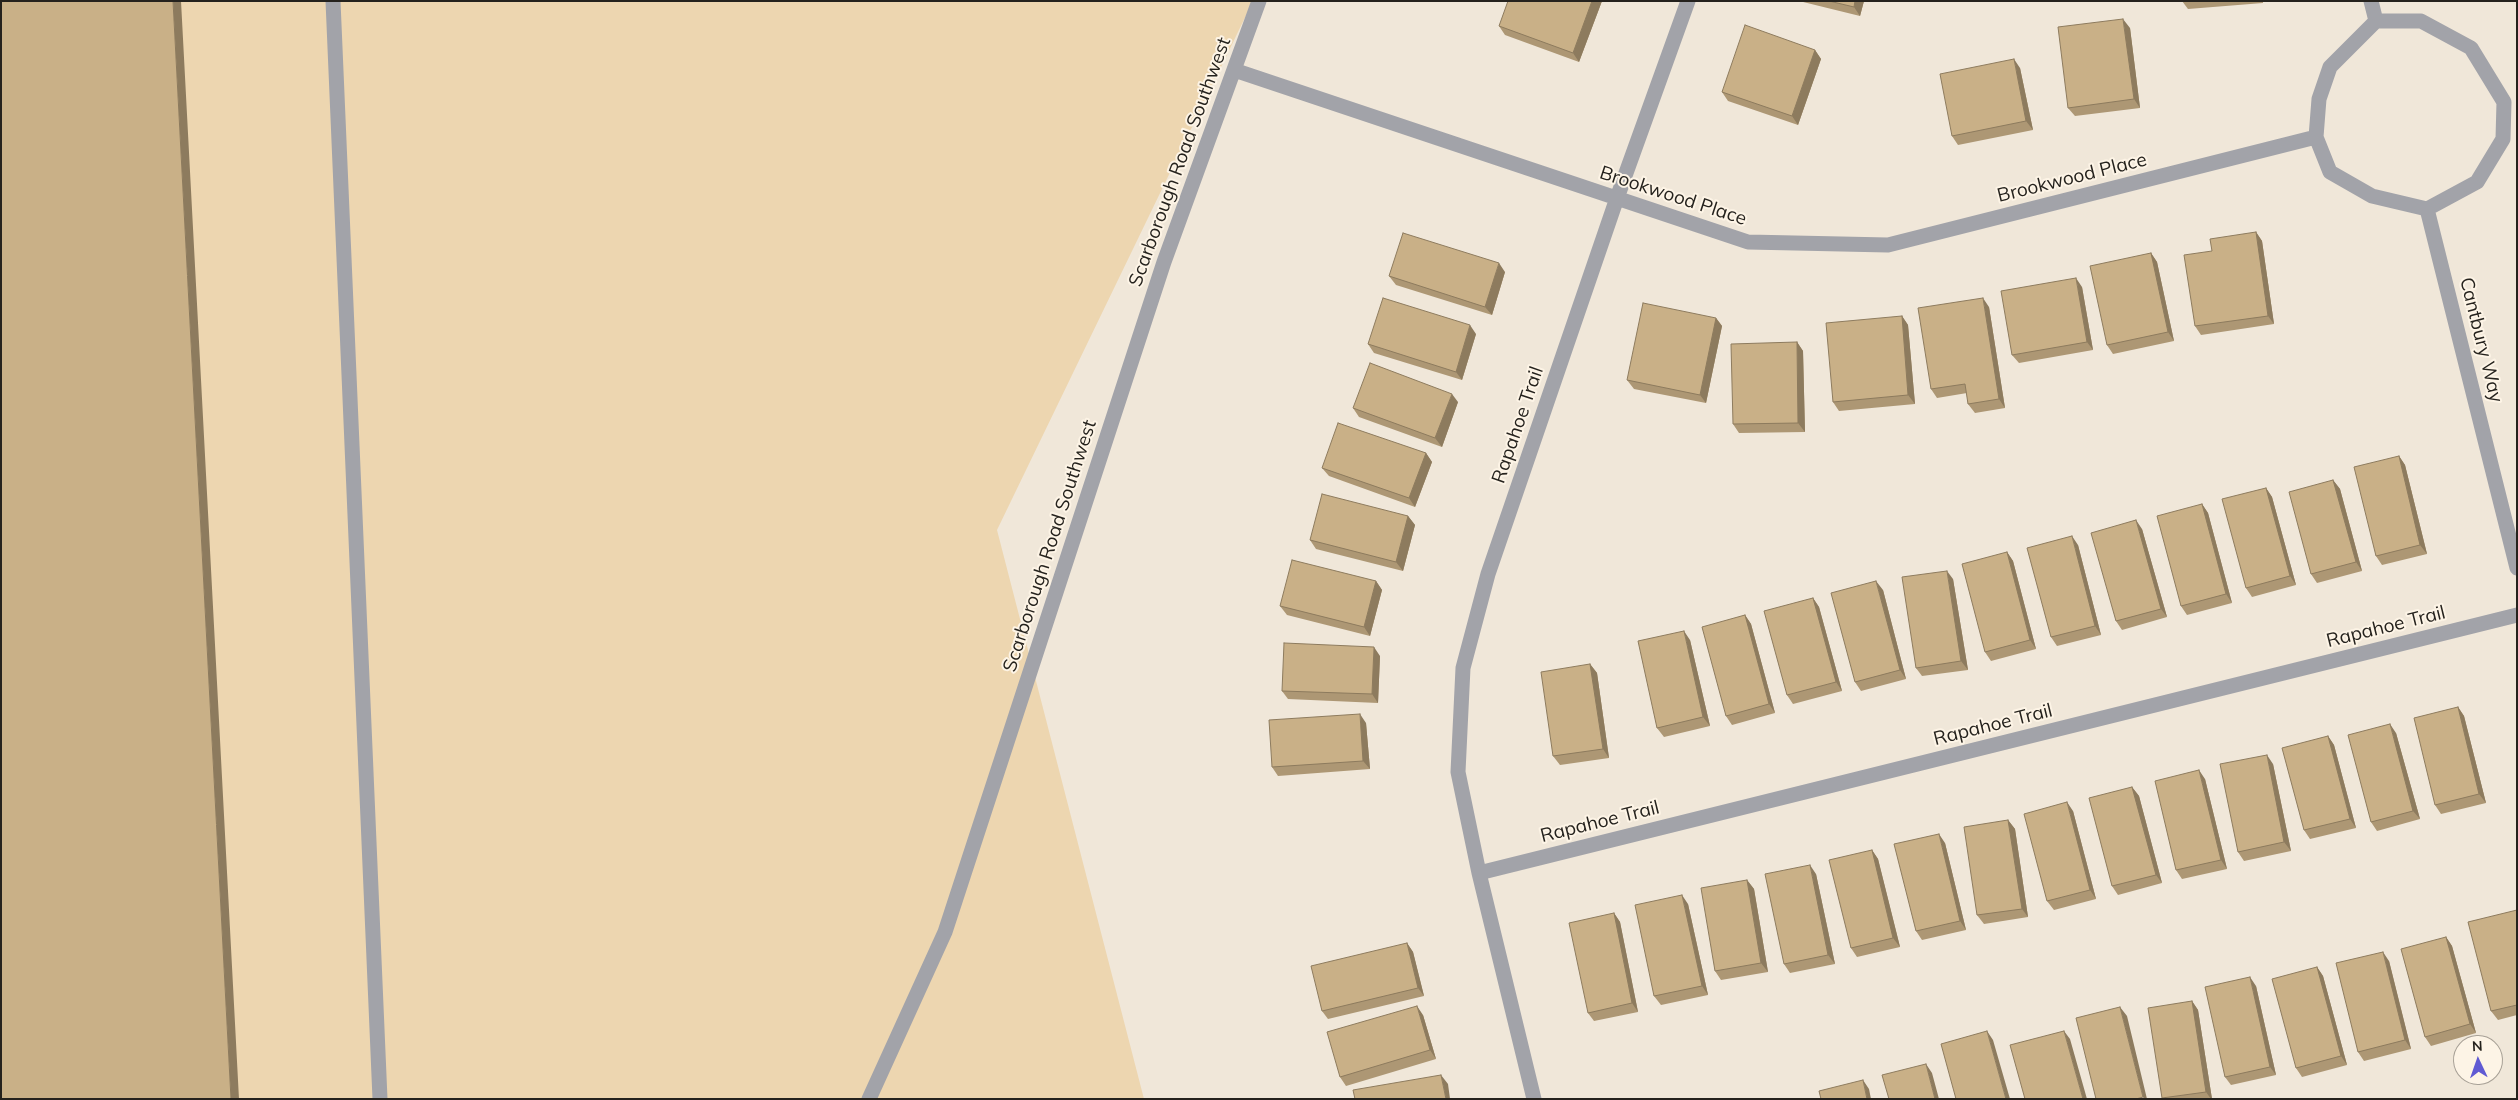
<!DOCTYPE html>
<html>
<head>
<meta charset="utf-8">
<style>
  body { margin:0 }
  #map { position:relative; width:2518px; height:1100px; overflow:hidden; background:#f0e7d9; font-family:Mulish,sans-serif }
  canvas { display:block }
  .frame { position:absolute; inset:0; border:2px solid #25221d; pointer-events:none }
  .north { position:absolute; left:2453px; top:1035px; width:50px; height:50px; box-sizing:border-box; background:#fdf4e6; border:1px solid #a7a096; border-radius:50%; rotate:357deg; font-size:14px; font-weight:700; line-height:20px; text-align:center; color:#25221d }
  .north::after { content:''; display:block; margin:auto; width:18px; height:22px; background:#605ad3; clip-path:polygon(50% 0,100% 100%,50% 72%,0 100%) }
</style>
</head>
<body>
<div id="map">
<canvas width="2518" height="1100"></canvas>
<div class="frame"></div>
<div class="north">N</div>
</div>
<script>
const context = document.querySelector('canvas').getContext('2d');
context.lineJoin = 'round';
function paint(path, color) { context.fillStyle = color; context.fill(path, 'evenodd'); }
const toPath = rows => new Path2D(rows.map(r => 'M' + r).join(''));
function strokePath(path, color, width, dash) { context.strokeStyle = color; context.lineWidth = width; context.lineCap = dash ? 'butt' : 'round'; context.setLineDash(dash || []); context.stroke(path); }
function drawText(font, color, halo, rows, align = 'center') {
  context.font = font + ' Mulish,sans-serif'; context.lineWidth = 4; context.setLineDash([]); context.textBaseline = 'middle'; context.strokeStyle = halo; context.fillStyle = color; for (const [text, x, y, turn = 0] of rows) {
    context.save(); context.translate(x, y); context.rotate((+turn || 0) * Math.PI / 180); context.textAlign = isNaN(turn) ? turn : align; if (halo) context.strokeText(text, 0, 0); context.fillText(text, 0, 0); context.restore();
  }
}
paint(toPath([
  [1,1,1253,1,997,530,1144,1099,1,1099]
]), '#edd6b0');
strokePath(toPath([
  [333,1,380,1099]
]), '#a2a3a9', 15);
strokePath(toPath([
  [2371,1,2376,21],
  [2376,21,2421,21,2471,48,2504,102,2503,139,2477,182,2427,209,2372,196,2330,172,2316,137,2319,99,2330,67,2376,21],
  [1234,70,1748,242,1888,245,2316,137],
  [2427,209,2517,568],
  [1479,873,2517,615],
  [869,1099,945,932,1164,262,1259,1],
  [1534,1099,1479,873,1458,772,1463,668,1488,574,1617,198,1688,1]
]), '#a2a3a9', 15);
paint(toPath([
  [1602,1,1579,62,1505,35,1499,26],
  [1799,1,1864,1,1860,16],
  [2182,1,2263,1,2263,3,2188,9],
  [2130,28,2140,108,2075,116,2068,108],
  [1815,50,1821,59,1798,125,1728,101,1722,92],
  [2020,68,2033,130,1958,145,1952,136],
  [2256,232,2262,241,2274,324,2201,335,2195,326,2212,251],
  [2151,253,2157,262,2174,341,2113,354,2107,345],
  [1505,272,1492,315,1396,285,1389,276],
  [2082,287,2093,350,2019,363,2012,355],
  [1989,307,2005,408,1975,413,1968,404,1967,393,1937,398,1931,389],
  [1902,316,1908,325,1915,404,1839,411,1833,402],
  [1716,318,1722,326,1706,403,1634,389,1627,380],
  [1476,334,1462,380,1374,353,1368,344],
  [1797,342,1803,351,1805,432,1739,433,1733,424],
  [1458,402,1442,447,1359,417,1353,408],
  [1426,453,1432,462,1415,507,1329,476,1322,468],
  [2399,456,2405,465,2427,554,2382,565,2376,556],
  [2333,480,2340,489,2362,571,2317,583,2311,574],
  [2266,488,2272,497,2296,585,2252,597,2246,588],
  [2202,504,2208,513,2232,603,2187,615,2181,606],
  [1408,516,1415,525,1403,571,1316,549,1310,540],
  [2142,529,2167,617,2122,630,2116,621],
  [2078,545,2101,635,2057,646,2051,637],
  [2007,552,2013,561,2036,649,1991,661,1985,652],
  [1953,579,1968,670,1922,676,1916,668],
  [1376,581,1382,590,1370,636,1287,615,1280,606],
  [1883,590,1906,679,1861,691,1855,682],
  [1813,598,1819,607,1842,691,1793,704,1787,695],
  [1745,615,1751,624,1775,713,1732,725,1726,716],
  [1690,640,1710,726,1664,737,1657,728],
  [1380,656,1378,703,1288,699,1282,691],
  [1590,664,1597,673,1609,758,1560,765,1553,756],
  [2458,707,2464,716,2486,803,2441,814,2435,805],
  [1366,723,1370,769,1278,776,1272,767],
  [2396,733,2420,819,2377,831,2371,822],
  [2328,736,2334,745,2356,828,2310,839,2304,830],
  [2273,764,2291,851,2244,861,2238,852],
  [2205,779,2227,869,2182,879,2176,870],
  [2132,787,2139,796,2162,883,2118,895,2112,886],
  [2073,811,2096,899,2054,910,2047,901],
  [2008,820,2015,829,2028,917,1984,924,1977,915],
  [1945,843,1966,930,1922,940,1916,931],
  [1872,850,1878,859,1900,947,1857,957,1851,948],
  [1816,874,1835,964,1790,973,1784,964],
  [1747,880,1754,889,1768,972,1721,980,1715,971],
  [1688,904,1708,995,1661,1005,1654,996],
  [2517,910,2517,1015,2498,1020,2491,1011],
  [1614,913,1620,922,1638,1012,1594,1021,1588,1013],
  [2446,937,2452,946,2476,1033,2431,1046,2425,1037],
  [1407,943,1413,952,1424,996,1328,1019,1322,1011],
  [2389,961,2411,1049,2364,1061,2358,1052],
  [2317,967,2323,976,2347,1065,2302,1077,2296,1068],
  [2256,986,2276,1075,2231,1085,2225,1077],
  [2192,1001,2198,1010,2212,1099,2162,1099],
  [1423,1015,1436,1059,1346,1086,1340,1077]
]), '#ad9774');
paint(toPath([
  [173,1,181,1,239,1099,231,1099],
  [1592,1,1602,1,1579,62,1573,53],
  [1855,1,1864,1,1860,16,1854,7],
  [2123,19,2130,28,2140,108,2134,99],
  [1815,50,1821,59,1798,125,1792,116],
  [2014,59,2020,68,2033,130,2026,121],
  [2256,232,2262,241,2274,324,2268,316],
  [2151,253,2157,262,2174,341,2168,332],
  [1499,263,1505,272,1492,315,1485,307],
  [2076,278,2082,287,2093,350,2087,342],
  [1983,298,1989,307,2005,408,1999,399],
  [1902,316,1908,325,1915,404,1908,395],
  [1716,318,1722,326,1706,403,1700,395],
  [1470,325,1476,334,1462,380,1456,372],
  [1797,342,1803,351,1805,432,1798,423],
  [1452,394,1458,402,1442,447,1435,438],
  [1426,453,1432,462,1415,507,1409,498],
  [2399,456,2405,465,2427,554,2420,545],
  [2333,480,2340,489,2362,571,2356,562],
  [2266,488,2272,497,2296,585,2290,576],
  [2202,504,2208,513,2232,603,2226,594],
  [1408,516,1415,525,1403,571,1396,562],
  [2136,520,2142,529,2167,617,2161,609],
  [2072,536,2078,545,2101,635,2095,626],
  [2007,552,2013,561,2036,649,2030,640],
  [1947,571,1953,579,1968,670,1961,661],
  [1376,581,1382,590,1370,636,1364,627],
  [1876,581,1883,590,1906,679,1900,670],
  [1813,598,1819,607,1842,691,1836,682],
  [1745,615,1751,624,1775,713,1769,704],
  [1684,631,1690,640,1710,726,1703,717],
  [1374,647,1380,656,1378,703,1372,694],
  [1590,664,1597,673,1609,758,1603,749],
  [2458,707,2464,716,2486,803,2479,794],
  [1360,714,1366,723,1370,769,1363,761],
  [2390,724,2396,733,2420,819,2413,811],
  [2328,736,2334,745,2356,828,2350,819],
  [2267,755,2273,764,2291,851,2284,842],
  [2199,770,2205,779,2227,869,2221,860],
  [2132,787,2139,796,2162,883,2156,875],
  [2067,802,2073,811,2096,899,2090,890],
  [2008,820,2015,829,2028,917,2022,909],
  [1939,834,1945,843,1966,930,1960,921],
  [1872,850,1878,859,1900,947,1893,938],
  [1810,865,1816,874,1835,964,1828,955],
  [1747,880,1754,889,1768,972,1761,963],
  [1682,895,1688,904,1708,995,1702,986],
  [1614,913,1620,922,1638,1012,1632,1003],
  [2446,937,2452,946,2476,1033,2470,1024],
  [1407,943,1413,952,1424,996,1418,988],
  [2383,952,2389,961,2411,1049,2405,1040],
  [2317,967,2323,976,2347,1065,2341,1056],
  [2250,977,2256,986,2276,1075,2270,1067],
  [2192,1001,2198,1010,2212,1099,2211,1099,2206,1092],
  [1417,1006,1423,1015,1436,1059,1430,1050],
  [2120,1007,2127,1016,2147,1099,2144,1099,2143,1097],
  [1987,1031,1993,1040,2010,1099,2006,1099],
  [2064,1031,2070,1039,2087,1099,2083,1099],
  [1926,1064,1932,1073,1939,1099,1935,1099],
  [1441,1075,1448,1084,1450,1099,1446,1099],
  [1863,1080,1869,1089,1871,1099,1867,1099]
]), '#8d7b5e');
const building = toPath([
  [1,1,173,1,231,1099,1,1099,1,1],
  [1508,1,1592,1,1573,53,1499,26,1508,1],
  [1829,1,1855,1,1854,7,1829,1],
  [2123,19,2134,99,2068,108,2058,27,2123,19],
  [1745,25,1815,50,1792,116,1722,92,1745,25],
  [2014,59,2026,121,1952,136,1940,74,2014,59],
  [2256,232,2268,316,2195,326,2184,255,2212,251,2210,239,2256,232],
  [1403,233,1499,263,1485,307,1389,276,1403,233],
  [2151,253,2168,332,2107,345,2090,266,2151,253],
  [2076,278,2087,342,2012,355,2001,291,2076,278],
  [1383,298,1470,325,1456,372,1368,344,1383,298],
  [1983,298,1999,399,1968,404,1965,384,1931,389,1918,308,1983,298],
  [1643,303,1716,318,1700,395,1627,380,1643,303],
  [1902,316,1908,395,1833,402,1826,323,1902,316],
  [1797,342,1798,423,1733,424,1731,344,1797,342],
  [1370,363,1452,394,1435,438,1353,408,1370,363],
  [1338,423,1426,453,1409,498,1322,468,1338,423],
  [2399,456,2420,545,2376,556,2354,467,2399,456],
  [2333,480,2356,562,2311,574,2289,492,2333,480],
  [2266,488,2290,576,2246,588,2222,499,2266,488],
  [1322,494,1408,516,1396,562,1310,540,1322,494],
  [2202,504,2226,594,2181,606,2157,516,2202,504],
  [2136,520,2161,609,2116,621,2091,533,2136,520],
  [2072,536,2095,626,2051,637,2027,548,2072,536],
  [2007,552,2030,640,1985,652,1962,564,2007,552],
  [1292,560,1376,581,1364,627,1280,606,1292,560],
  [1947,571,1961,661,1916,668,1902,577,1947,571],
  [1876,581,1900,670,1855,682,1831,593,1876,581],
  [1813,598,1836,682,1787,695,1764,611,1813,598],
  [1745,615,1769,704,1726,716,1702,627,1745,615],
  [1684,631,1703,717,1657,728,1638,641,1684,631],
  [1284,643,1374,647,1372,694,1282,691,1284,643],
  [1590,664,1603,749,1553,756,1541,672,1590,664],
  [2458,707,2479,794,2435,805,2414,718,2458,707],
  [1360,714,1363,761,1272,767,1269,720,1360,714],
  [2390,724,2413,811,2371,822,2348,735,2390,724],
  [2328,736,2350,819,2304,830,2282,748,2328,736],
  [2267,755,2284,842,2238,852,2220,764,2267,755],
  [2199,770,2221,860,2176,870,2155,781,2199,770],
  [2132,787,2156,875,2112,886,2089,798,2132,787],
  [2067,802,2090,890,2047,901,2024,814,2067,802],
  [2008,820,2022,909,1977,915,1964,827,2008,820],
  [1939,834,1960,921,1916,931,1894,844,1939,834],
  [1872,850,1893,938,1851,948,1829,860,1872,850],
  [1810,865,1828,955,1784,964,1765,874,1810,865],
  [1747,880,1761,963,1715,971,1701,888,1747,880],
  [1682,895,1702,986,1654,996,1635,905,1682,895],
  [2517,910,2517,1005,2491,1011,2468,922,2517,910],
  [1614,913,1632,1003,1588,1013,1569,923,1614,913],
  [2446,937,2470,1024,2425,1037,2401,949,2446,937],
  [1407,943,1418,988,1322,1011,1311,966,1407,943],
  [2383,952,2405,1040,2358,1052,2336,963,2383,952],
  [2317,967,2341,1056,2296,1068,2272,979,2317,967],
  [2250,977,2270,1067,2225,1077,2205,987,2250,977],
  [2192,1001,2206,1092,2162,1098,2148,1008,2192,1001],
  [1417,1006,1430,1050,1340,1077,1327,1032,1417,1006],
  [2120,1007,2143,1097,2136,1099,2096,1099,2076,1018,2120,1007],
  [1987,1031,2006,1099,1956,1099,1941,1044,1987,1031],
  [2064,1031,2083,1099,2025,1099,2010,1045,2064,1031],
  [1926,1064,1935,1099,1889,1099,1882,1075,1926,1064],
  [1441,1075,1446,1099,1355,1099,1353,1090,1441,1075],
  [1863,1080,1867,1099,1821,1099,1819,1091,1863,1080]
]);
paint(building, '#c9b087');
strokePath(building, '#8d7b5e', 1);
drawText('19px', '#25221d', '#fdf4e6', [
  ["Scarborough Road Southwest",1180,162,-70],
  ["Brookwood Place",2072,178,-14],
  ["Brookwood Place",1673,196,18],
  ["Cantbury Way",2481,340,76],
  ["Rapahoe Trail",1518,425,-71],
  ["Scarborough Road Southwest",1050,546,-72],
  ["Rapahoe Trail",2386,627,-14],
  ["Rapahoe Trail",1993,725,-14],
  ["Rapahoe Trail",1600,822,-14]
]);
</script>
</body>
</html>
